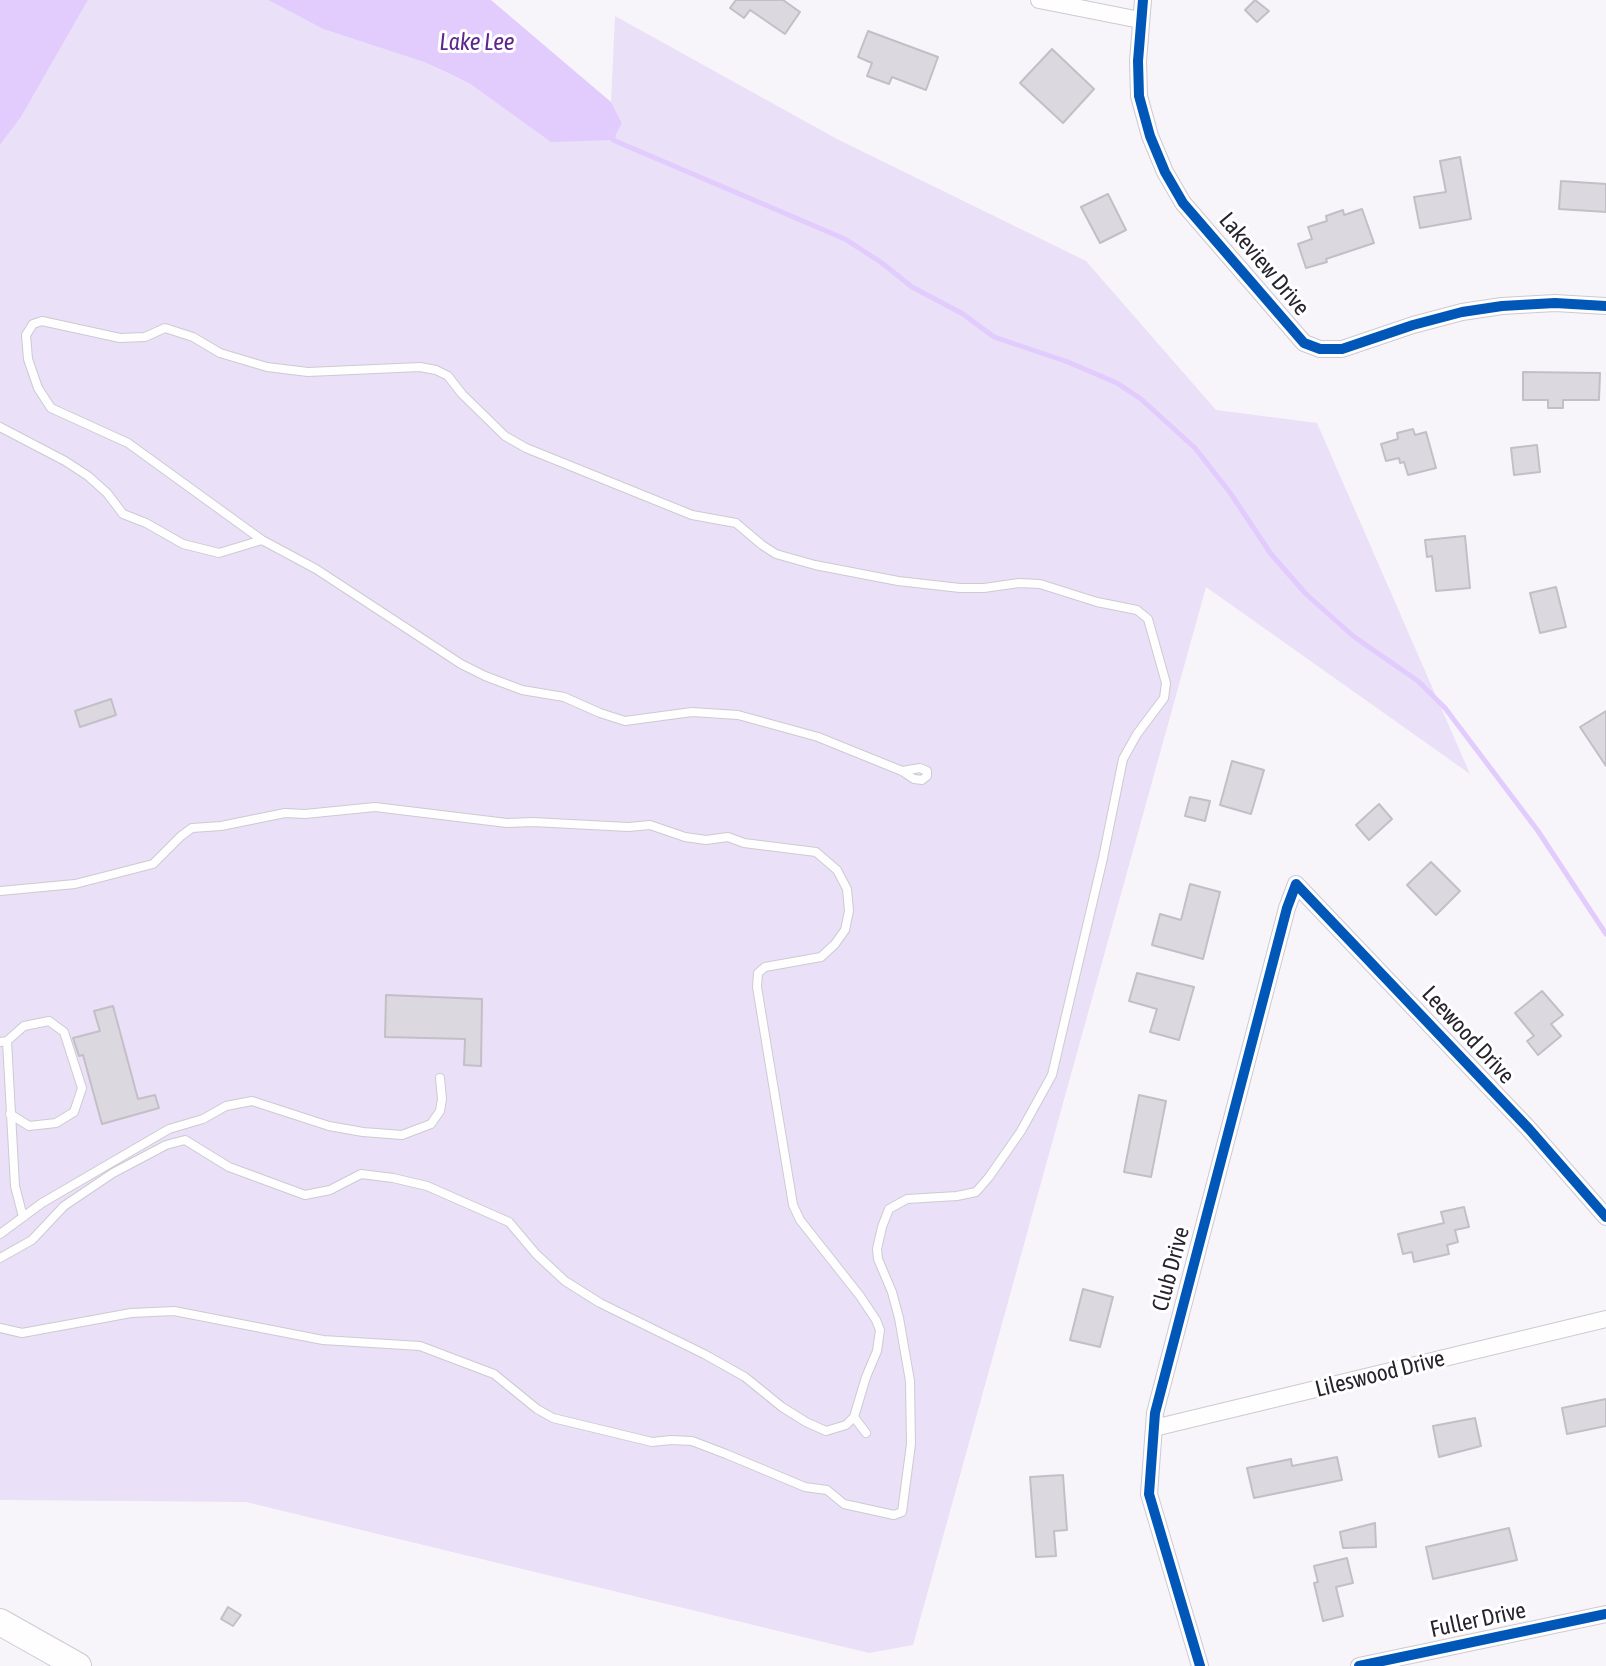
<!DOCTYPE html>
<html>
<head>
<meta charset="utf-8">
<style>
  body { margin:0 }
  canvas { display:block; background:#f7f5fa }
</style>
</head>
<body>
<canvas width="1606" height="1666"></canvas>
<script>
const context = document.querySelector('canvas').getContext('2d');
context.lineJoin = 'round';
function paint(path, color) { context.fillStyle = color; context.fill(path, 'evenodd'); }
const toPath = rows => new Path2D(rows.map(r => 'M' + r).join(''));
function strokePath(path, color, width, dash) { context.strokeStyle = color; context.lineWidth = width; context.lineCap = dash ? 'butt' : 'round'; context.setLineDash(dash || []); context.stroke(path); }
function drawText(font, color, halo, rows, align = 'center') {
  context.font = font + ' "Asap Condensed",sans-serif'; context.lineWidth = 6; context.setLineDash([]); context.textBaseline = 'middle'; context.strokeStyle = halo; context.fillStyle = color; for (const [text, x, y, turn = 0] of rows) {
    context.save(); context.translate(x, y); context.rotate((+turn || 0) * Math.PI / 180); context.textAlign = isNaN(turn) ? turn : align; if (halo) context.strokeText(text, 0, 0); context.fillText(text, 0, 0); context.restore();
  }
}
paint(toPath([
  [88,0,268,0,323,29,424,62,472,85,613,140,622,123,611,102,615,16,837,139,1086,261,1216,410,1317,423,1470,774,1206,587,913,1645,869,1653,246,1502,0,1500,0,145,21,117]
]), '#eae0f8');
paint(toPath([
  [0,0,88,0,21,117,0,145],
  [268,0,491,0,611,102,622,123,613,140,551,142,472,85,450,74,424,62,323,29]
]), '#e2cbfd');
strokePath(toPath([
  [613,136,613,140,845,239,882,263,912,287,963,314,994,337,1068,362,1117,383,1141,399,1195,448,1231,494,1271,554,1306,594,1353,636,1418,681,1445,708,1538,831,1606,934]
]), '#e2cbfd', 5);
const building = toPath([
  [736,0,783,0,800,12,785,34,750,10,744,18,730,8,736,0],
  [1255,0,1269,11,1257,22,1245,10,1255,0],
  [868,31,938,57,926,90,892,77,889,84,867,76,872,63,858,57,868,31],
  [1052,49,1094,89,1063,123,1020,83,1052,49],
  [1460,157,1471,219,1420,228,1414,197,1446,192,1440,161,1460,157],
  [1561,181,1606,184,1606,212,1559,209,1561,181],
  [1108,194,1126,230,1100,243,1081,207,1108,194],
  [1362,209,1374,243,1326,259,1327,262,1306,268,1298,244,1312,239,1308,227,1327,221,1326,216,1343,210,1344,215,1362,209],
  [1523,372,1600,373,1599,400,1563,400,1563,408,1548,408,1548,400,1523,400,1523,372],
  [1413,429,1415,435,1426,432,1436,468,1408,475,1404,462,1400,463,1399,458,1386,461,1381,444,1398,439,1397,433,1413,429],
  [1537,445,1540,472,1514,475,1511,448,1537,445],
  [1465,536,1470,588,1436,591,1432,556,1427,557,1425,540,1465,536],
  [1556,587,1566,627,1540,633,1530,593,1556,587],
  [111,699,116,715,80,727,75,711,111,699],
  [1606,711,1606,766,1580,727,1606,711],
  [1232,761,1264,770,1251,814,1220,805,1232,761],
  [1190,797,1210,801,1205,821,1185,816,1190,797],
  [1379,804,1392,819,1369,840,1356,825,1379,804],
  [1431,862,1460,891,1436,915,1407,885,1431,862],
  [1190,884,1220,892,1203,959,1152,945,1160,914,1181,920,1190,884],
  [1137,973,1194,987,1179,1040,1150,1032,1157,1009,1129,1001,1137,973],
  [1542,991,1563,1015,1551,1024,1561,1036,1538,1055,1527,1041,1534,1036,1515,1013,1542,991],
  [386,995,482,999,481,1066,464,1065,465,1039,385,1037,386,995],
  [113,1006,138,1099,155,1095,159,1108,102,1124,83,1055,79,1056,73,1038,100,1031,94,1011,113,1006],
  [1139,1095,1166,1101,1151,1177,1124,1172,1139,1095],
  [1464,1207,1469,1227,1455,1230,1458,1242,1447,1245,1449,1254,1414,1262,1412,1252,1403,1254,1398,1234,1444,1223,1441,1212,1464,1207],
  [1083,1289,1113,1297,1100,1347,1070,1340,1083,1289],
  [1606,1399,1606,1426,1567,1434,1562,1408,1606,1399],
  [1475,1418,1481,1446,1439,1457,1433,1426,1475,1418],
  [1337,1457,1342,1480,1254,1498,1247,1468,1291,1459,1292,1466,1337,1457],
  [1063,1475,1067,1530,1054,1531,1056,1556,1036,1557,1030,1477,1063,1475],
  [1375,1523,1376,1547,1343,1548,1340,1532,1375,1523],
  [1509,1528,1517,1560,1433,1579,1426,1547,1509,1528],
  [1347,1558,1353,1583,1336,1587,1343,1616,1323,1621,1314,1583,1318,1582,1314,1566,1347,1558],
  [228,1607,241,1615,233,1626,221,1619,228,1607]
]);
paint(building, '#dcd8e0');
strokePath(building, '#c2bfc6', 2);
const service = toPath([
  [0,427,65,461,88,476,107,493,123,514,146,523,183,544,219,553,262,540],
  [0,891,75,884,153,864,181,836,192,828,221,826,285,813,305,814,375,807,507,823,533,822,628,827,650,825,685,837,706,840,728,837,744,843,816,852,837,870,847,889,849,911,845,930,835,944,821,957,765,967,758,973,757,987,793,1205,800,1220,860,1296,876,1320,880,1330,877,1351,866,1377,854,1417],
  [7,1041,15,1186,23,1217],
  [0,1042,7,1041,24,1026,49,1021,64,1032,82,1088,74,1112,56,1123,29,1126,10,1114],
  [0,1234,42,1203,169,1129,203,1119,226,1106,252,1101,329,1126,363,1132,402,1135,431,1124,440,1111,442,1099,440,1078],
  [0,1258,32,1240,64,1206,113,1173,166,1145,185,1140,229,1167,305,1195,330,1190,361,1174,393,1178,427,1186,509,1222,536,1254,565,1281,600,1303,704,1354,745,1377,782,1407,806,1422,826,1431,846,1425,854,1417,866,1433],
  [0,1328,22,1333,131,1313,174,1311,323,1340,420,1346,494,1374,537,1409,553,1418,652,1442,671,1440,692,1441,726,1454,805,1487,827,1490,844,1504,894,1515,902,1512,911,1444,910,1381,899,1318,892,1292,878,1259,877,1249,882,1227,889,1209,907,1199,957,1196,976,1192,989,1177,1021,1131,1052,1075,1103,858,1123,759,1137,734,1164,698,1166,683,1148,619,1137,610,1097,602,1040,584,1019,583,984,588,960,588,898,581,815,565,776,554,762,545,736,523,692,515,526,448,505,436,462,394,448,376,436,370,420,367,308,372,267,367,220,353,193,337,165,328,145,337,120,338,42,321,33,324,26,335,28,359,38,388,51,408,128,443,262,540,316,569,461,664,485,676,522,690,564,697,600,713,625,721,692,712,738,715,818,737,902,771,914,779,922,780,927,776,927,771,920,768,902,771]
]);
const minor = toPath([
  [1039,0,1140,20],
  [1143,0,1138,61,1139,96,1150,136,1165,172,1183,203,1304,343,1320,349,1342,349,1413,325,1462,312,1502,306,1555,303,1606,306],
  [1154,1428,1606,1319],
  [1200,1666,1149,1494,1155,1413,1287,908,1296,884,1529,1129,1606,1217],
  [1359,1666,1606,1614]
]);
const trunk = toPath([
  [0,1622,78,1666]
]);
strokePath(service, '#cdcad1', 10);
strokePath(minor, '#cdcad1', 18);
strokePath(trunk, '#cdcad1', 28);
strokePath(service, '#fefefe', 8);
strokePath(minor, '#fefefe', 16);
strokePath(trunk, '#fefefe', 26);
strokePath(toPath([
  [1143,0,1138,61,1139,96,1150,136,1165,172,1183,203,1304,343,1320,349,1342,349,1413,325,1462,312,1502,306,1555,303,1606,306],
  [1200,1666,1149,1494,1155,1413,1287,908,1296,884,1529,1129,1606,1217],
  [1359,1666,1606,1614]
]), '#0057b8', 10);
drawText('23px', '#27232d', '#fff', [
  ["Lakeview Drive",1264,264,50],
  ["Leewood Drive",1468,1035,47],
  ["Club Drive",1171,1269,-75],
  ["Lileswood Drive",1380,1374,-14],
  ["Fuller Drive",1478,1620,-12]
]);
drawText('italic 24px', '#5d288a', '#fff', [
  ["Lake Lee",477,42]
]);
</script>
</body>
</html>
